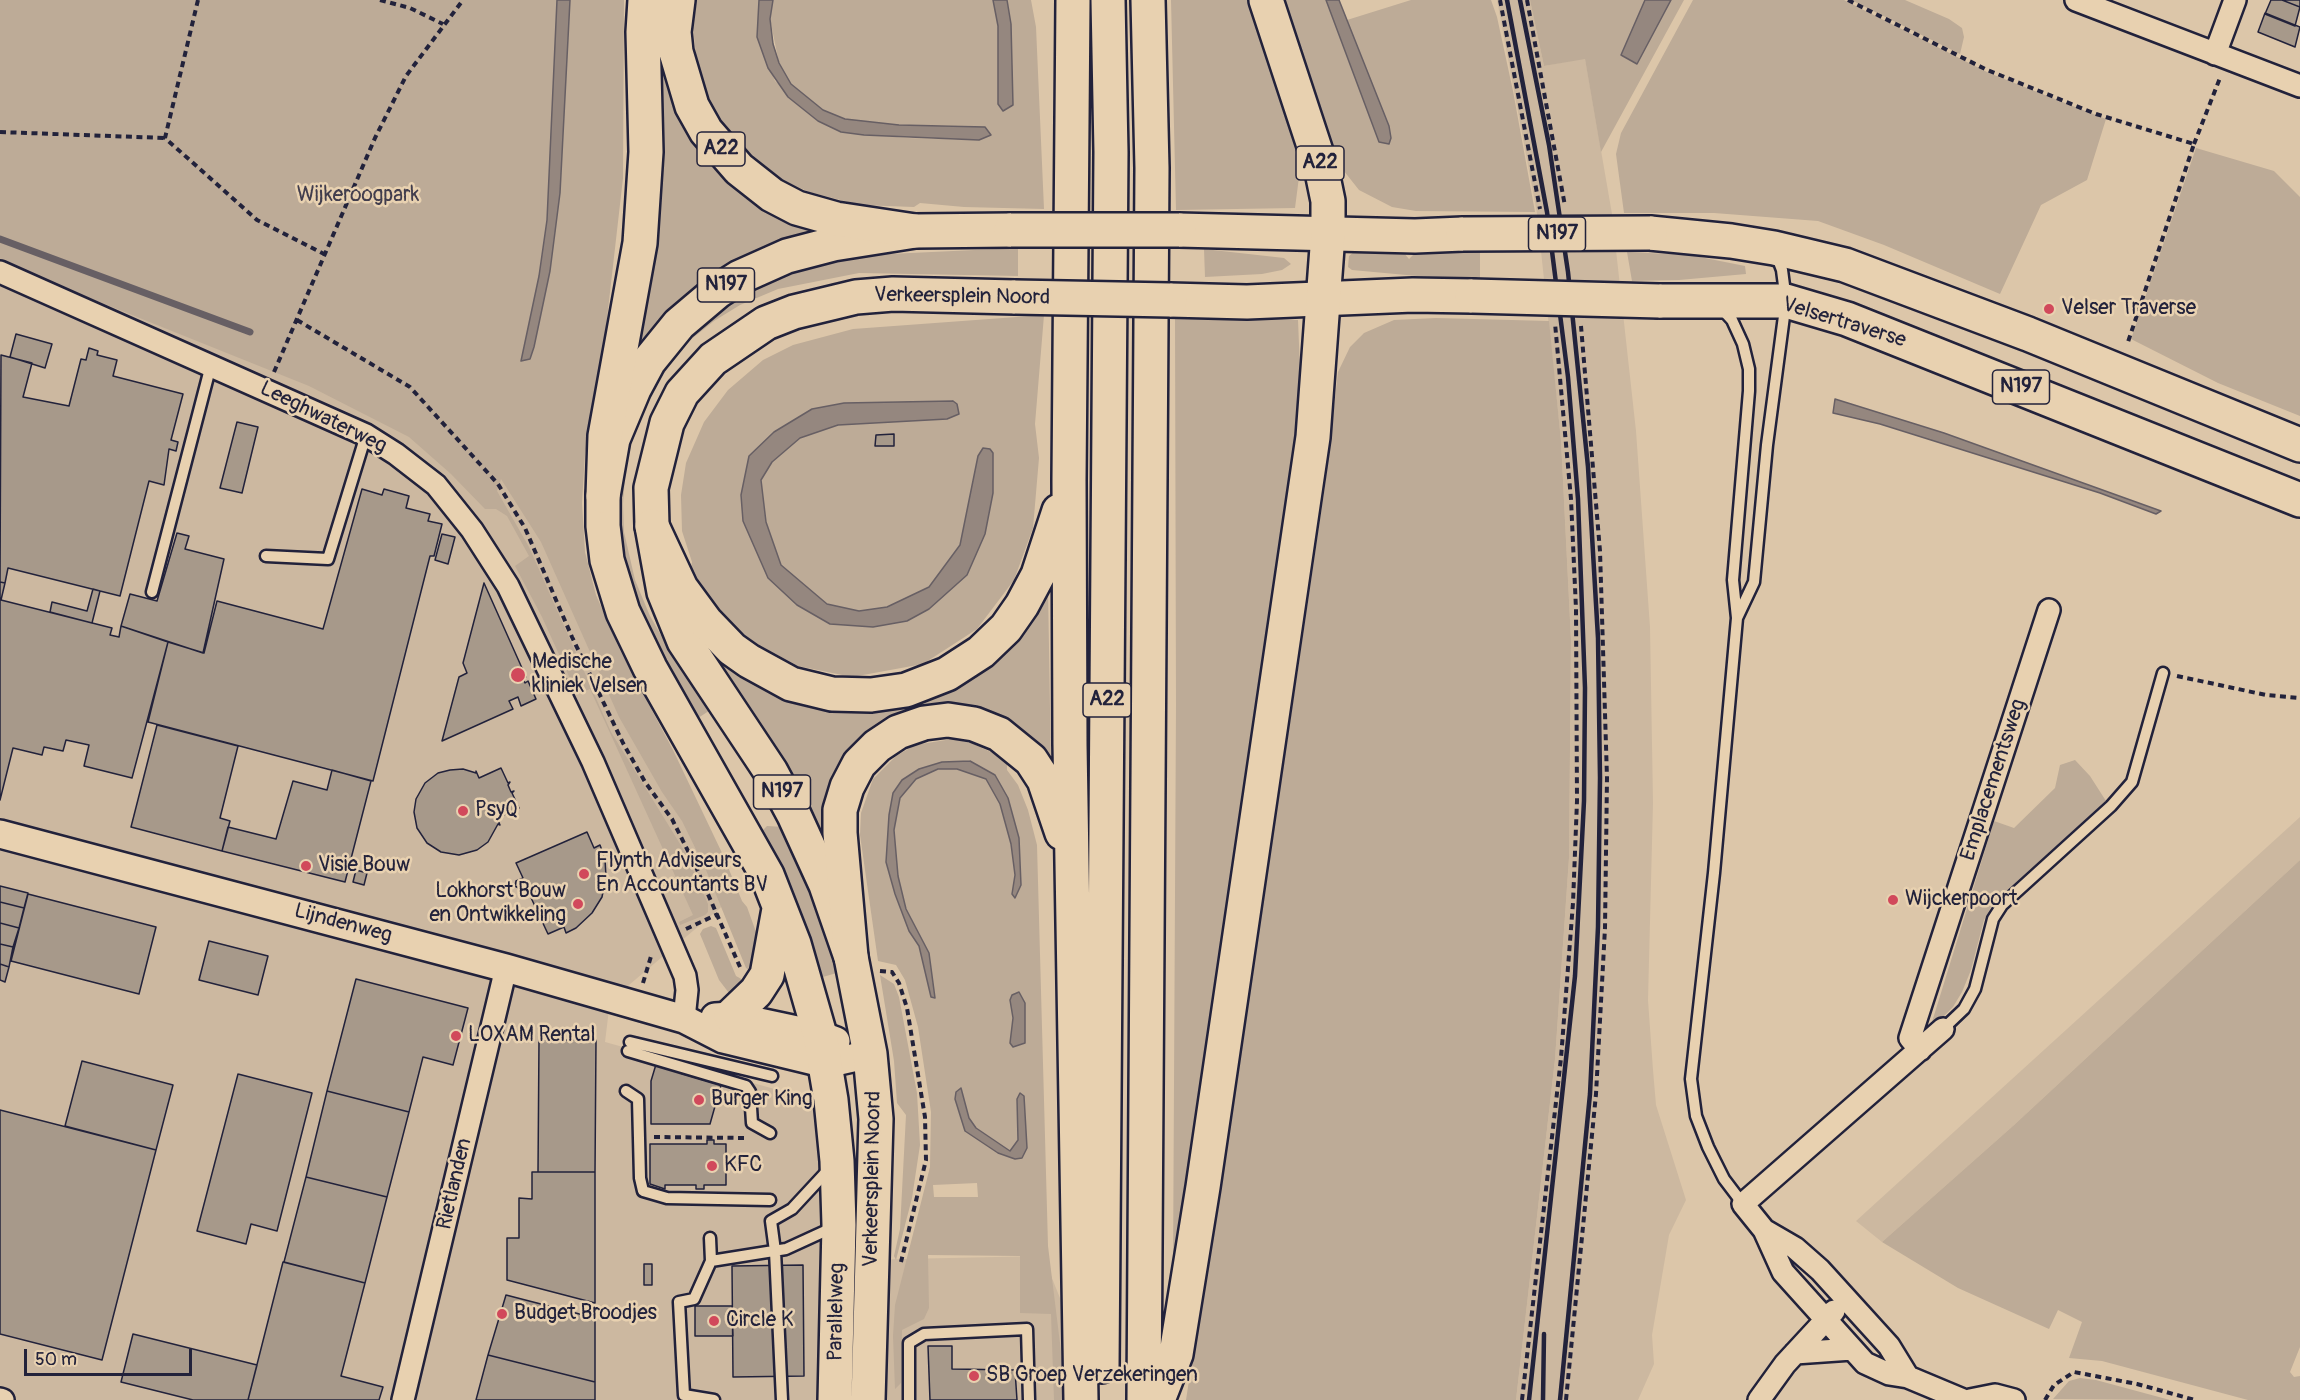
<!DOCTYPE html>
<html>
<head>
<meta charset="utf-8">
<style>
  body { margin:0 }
  #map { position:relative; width:2300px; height:1400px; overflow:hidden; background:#dcc6a9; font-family:Pangolin,sans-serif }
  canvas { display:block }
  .scale { position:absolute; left:24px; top:1349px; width:168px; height:27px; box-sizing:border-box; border:3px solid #22223b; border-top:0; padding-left:8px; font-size:18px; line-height:21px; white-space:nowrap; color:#22223b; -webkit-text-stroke:4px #e8d1b0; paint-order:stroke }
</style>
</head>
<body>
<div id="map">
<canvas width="2300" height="1400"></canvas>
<div class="scale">50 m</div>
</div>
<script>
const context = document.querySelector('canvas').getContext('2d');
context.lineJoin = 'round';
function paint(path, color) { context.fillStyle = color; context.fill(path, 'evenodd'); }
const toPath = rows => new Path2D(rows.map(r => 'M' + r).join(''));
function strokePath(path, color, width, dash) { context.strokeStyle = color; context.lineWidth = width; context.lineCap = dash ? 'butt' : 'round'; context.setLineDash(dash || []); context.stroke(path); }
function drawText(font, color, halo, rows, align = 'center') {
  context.font = font + ' Pangolin,sans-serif'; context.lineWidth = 5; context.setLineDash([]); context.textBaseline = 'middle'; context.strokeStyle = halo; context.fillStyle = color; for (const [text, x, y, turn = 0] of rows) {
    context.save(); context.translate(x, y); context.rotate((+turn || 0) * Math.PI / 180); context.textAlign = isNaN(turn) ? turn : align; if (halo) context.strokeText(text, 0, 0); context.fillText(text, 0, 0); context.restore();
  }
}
paint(toPath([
  [1497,0,1530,0,1544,66,1585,58,1612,214,1636,431,1650,627,1653,803,1648,1000,1653,1070,1656,1105,1686,1200,1669,1235,1652,1335,1654,1364,1638,1400,1516,1400,1555,1059,1569,858,1571,640,1561,441,1537,213],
  [0,179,450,369,732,898,610,1001,605,1042,843,1108,856,1260,1043,1256,1062,1303,1061,1400,0,1400],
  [2300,817,2300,860,2014,1125,1882,1242,1856,1221]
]), '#ccb8a0');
paint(toPath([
  [0,0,564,0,555,192,530,359,550,271,560,193,570,0,624,0,623,178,601,371,585,454,582,503,585,552,596,595,620,650,673,750,723,855,742,901,747,907,756,932,758,954,752,972,746,968,706,870,682,821,662,792,619,717,541,542,501,479,497,491,529,547,611,732,685,852,708,904,708,912,705,915,680,925,679,922,693,915,590,689,577,694,542,617,515,566,529,556,507,516,496,509,485,509,451,474,409,437,309,386,0,262],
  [697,0,759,0,757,37,775,81,841,132,908,138,979,140,974,126,899,125,845,119,823,110,791,84,779,63,770,19,773,0,993,0,998,26,998,104,1011,24,1007,0,1031,0,1036,27,1044,209,964,207,920,203,914,207,860,205,809,192,778,178,746,154,726,130,712,108,697,65,693,27],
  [1171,0,1248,0,1293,135,1299,177,1295,208,1176,210],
  [1282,0,1326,0,1379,142,1391,138,1388,126,1347,20,1411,0,1491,0,1497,17,1513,91,1535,212,1416,211,1392,207,1359,190,1336,161],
  [1530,0,1684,0,1601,152,1585,59,1544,66],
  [1693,0,1844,0,1989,73,2106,119,2087,180,2041,205,2000,294,1884,245,1818,221,1714,213,1624,213,1616,154,1621,133],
  [1851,0,1905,0,1949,19,1962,28,1964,37,1960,54],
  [658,44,677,111,700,149,720,174,730,183,822,228,815,240,782,249,627,384],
  [2196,148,2274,171,2300,197,2300,416,2218,383,2131,339],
  [1018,248,1018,276,859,273,778,289,740,305,714,321,689,341,658,381,634,434,626,464,623,504,624,532,635,580,650,616,684,675,690,678,712,709,698,718,647,624,632,586,621,533,621,501,629,439,637,418,670,357,718,308,775,275,846,256],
  [1204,249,1284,258,1291,264,1282,270,1262,274,1205,277],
  [1355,251,1403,252,1409,259,1416,252,1480,252,1480,278,1450,279,1352,270,1348,267,1349,256],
  [1627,252,1690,255,1745,266,1746,274,1679,280,1632,281],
  [1044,315,1035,424,1039,458,1033,528,1014,580,977,629,923,664,852,677,798,666,737,633,715,611,690,574,692,562,682,531,681,495,686,463,704,422,728,390,763,360,793,345,853,329],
  [844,403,883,420,838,425,800,438,772,462,761,480,766,522,781,565,827,604,859,611,887,607,929,587,960,545,967,516,967,575,873,627,768,578,749,456],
  [1175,316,1298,320,1300,369,1295,465,1173,1273,1176,705],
  [1436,318,1549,321,1561,441,1571,640,1569,858,1555,1059,1516,1400,1186,1400,1299,663,1325,486,1338,372,1350,347,1364,333,1394,320],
  [1048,587,1051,770,1036,743,979,709,891,726,826,843,770,747,702,641,889,698],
  [952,739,971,743,991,752,1007,764,1007,770,1018,785,1028,810,1037,845,1048,1246,1067,1400,1054,1400,1051,1314,1020,1313,1020,1256,928,1255,929,1308,924,1319,902,1330,901,1383,895,1389,893,1336,895,1305,930,1167,931,1112,918,1027,905,980,896,965,878,961,860,835,861,813,873,779,896,756,915,745],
  [970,761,995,776,1008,798,1019,838,1021,885,1015,898,1012,894,1015,875,1011,844,1000,804,986,779,957,769,938,769,916,779,900,798,894,830,898,876,906,909,929,953,935,998,931,996,919,946,909,931,895,894,886,862,889,815,893,793,902,780,919,769,942,762],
  [1019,992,1025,1003,1025,1042,1013,1047,1010,1043,1013,1018,1010,1000,1012,995],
  [960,1089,969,1119,976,1128,1010,1151,1018,1141,1017,1099,1020,1093,1024,1096,1027,1148,1022,1158,1015,1159,998,1153,965,1131,955,1099,956,1092],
  [977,1183,978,1197,934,1197,933,1185],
  [2075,760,2090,776,2106,801,1994,902,1984,920,1971,970,1962,992,1953,1007,1940,1020,1932,1022,1994,821,2014,828,2055,788,2060,765],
  [767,826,784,827,812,888,840,972,816,979,761,832],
  [2300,860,2300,1347,2290,1372,2294,1377,2300,1376,2300,1400,2248,1400,2102,1361,2069,1358,2082,1322,2058,1310,2049,1329,1958,1288,1882,1242,2014,1125],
  [711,926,716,928,736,976,745,981,737,990,729,993,719,980,700,934,703,929],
  [880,975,894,984,899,997,917,1093,920,1145,912,1198,896,1260,894,1256,900,1229,906,1115,897,1103,894,1061],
  [2080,1378,2096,1380,2170,1400,2053,1399,2069,1381]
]), '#bdab97');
const water = toPath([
  [557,0,570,0,560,193,550,271,534,347,530,359,521,361,539,276,547,220,557,0],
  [759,0,773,0,770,19,773,44,779,63,791,84,823,110,845,119,899,125,985,127,991,135,979,140,864,135,841,132,818,121,788,97,768,68,757,37,759,0],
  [993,0,1007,0,1011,24,1013,105,1003,111,998,104,998,26,993,0],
  [1326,0,1339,0,1389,126,1391,138,1389,144,1379,142,1326,0],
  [1645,0,1671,0,1637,64,1621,55,1645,0],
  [1835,399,1944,433,2161,511,2156,514,2100,493,1880,424,1833,413,1835,399],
  [953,401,957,404,959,414,947,419,838,425,800,438,772,462,761,480,766,522,781,565,827,604,859,611,887,607,929,587,960,545,978,456,983,448,990,449,993,453,993,493,985,534,967,575,929,609,907,621,873,627,830,624,797,605,768,578,743,521,741,495,749,456,774,432,812,409,844,403,953,401],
  [970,761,995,775,1008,798,1019,838,1021,885,1015,898,1012,894,1015,875,1011,844,1000,804,986,779,957,769,938,769,916,779,900,798,894,830,898,876,906,909,929,953,935,998,931,997,919,946,909,931,895,894,886,862,889,815,893,793,902,780,919,769,942,762,970,761],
  [1019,992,1025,1003,1025,1043,1013,1047,1010,1043,1013,1018,1010,1000,1012,995,1019,992],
  [961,1088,969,1118,976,1128,1010,1151,1018,1140,1017,1099,1020,1093,1024,1096,1027,1148,1022,1158,1015,1159,998,1153,965,1131,955,1099,956,1092,961,1088]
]);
paint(water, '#95877f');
strokePath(water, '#675f64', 1.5);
strokePath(toPath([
  [0,239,250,332]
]), '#675f64', 7);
const building = toPath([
  [2271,0,2282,0,2300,7,2295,26,2265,14,2271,0],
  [2282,0,2300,0,2300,7,2282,0],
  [2265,13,2300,27,2295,47,2258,32,2265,13],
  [16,334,52,344,45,368,10,357,16,334],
  [89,348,98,351,97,355,117,360,113,376,183,394,171,440,178,442,176,451,169,449,164,485,149,481,120,596,8,568,5,583,0,582,1,355,32,363,23,397,69,406,81,359,86,360,89,348],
  [237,422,258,427,242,493,220,488,237,422],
  [894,434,894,446,875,446,876,435,894,434],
  [362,489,382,495,384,489,409,496,406,508,430,514,428,521,442,524,434,556,430,556,373,781,148,722,168,642,204,653,217,601,323,629,362,489],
  [177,533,189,536,185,549,224,559,203,653,121,626,130,594,157,601,177,533],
  [442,534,455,537,448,564,435,560,442,534],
  [0,582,5,583,1,600,112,628,110,635,119,637,121,626,168,642,132,778,84,766,89,745,66,740,63,751,44,747,42,755,13,748,0,800,0,582],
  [484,583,526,677,523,678,525,683,528,681,536,699,521,706,518,697,509,701,513,709,442,741,459,677,467,673,463,663,484,583],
  [93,589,100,591,92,623,50,612,52,602,87,611,93,589],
  [157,725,238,746,220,818,230,821,222,851,131,827,157,725],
  [501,768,508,783,510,782,508,785,511,792,514,791,512,793,519,808,497,818,500,825,498,824,488,842,477,850,459,855,441,852,427,843,417,828,414,812,416,799,425,783,438,773,450,770,463,769,476,773,476,771,479,778,501,768],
  [332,770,371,781,345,882,222,851,228,827,276,839,293,781,327,790,332,770],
  [587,832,594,848,600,845,605,859,606,877,602,897,592,913,576,928,566,933,564,927,548,934,526,887,520,889,515,886,516,881,523,878,516,863,587,832],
  [356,870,367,873,364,885,353,882,356,870],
  [0,886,28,893,24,908,0,902,0,886],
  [28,894,156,927,139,994,11,961,28,894],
  [0,902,24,908,19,928,0,923,0,902],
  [0,923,19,928,13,947,0,944,0,923],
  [209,941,268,956,258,995,199,980,209,941],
  [0,944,13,947,9,967,0,964,0,944],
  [0,964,9,967,5,982,0,980,0,964],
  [356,979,468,1008,453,1065,423,1057,409,1112,327,1091,356,979],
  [539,1040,596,1040,595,1172,538,1172,539,1040],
  [82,1061,173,1085,156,1150,65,1126,82,1061],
  [657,1061,682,1067,680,1073,721,1085,710,1124,651,1124,651,1081,657,1061],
  [238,1074,312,1093,277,1231,251,1224,246,1244,197,1231,238,1074],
  [327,1091,409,1112,387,1197,306,1177,327,1091],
  [0,1110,156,1150,102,1360,0,1334,0,1110],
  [707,1140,714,1140,714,1144,726,1144,726,1185,704,1185,704,1189,696,1189,696,1185,665,1185,665,1189,650,1184,650,1144,707,1144,707,1140],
  [532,1172,595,1172,595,1303,507,1280,507,1238,519,1238,519,1198,532,1199,532,1172],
  [306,1177,387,1197,365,1283,284,1262,306,1177],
  [283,1262,365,1283,341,1376,383,1387,379,1400,248,1400,283,1262],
  [644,1264,652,1264,652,1285,644,1285,644,1264],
  [803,1265,804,1376,733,1377,732,1266,803,1265],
  [506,1295,595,1318,595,1382,488,1355,506,1295],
  [695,1306,732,1306,733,1336,695,1336,695,1306],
  [133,1334,257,1365,248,1400,193,1400,121,1382,133,1334],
  [928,1346,952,1346,952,1369,1015,1370,1017,1400,930,1400,928,1346],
  [488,1355,595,1382,595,1400,476,1400,488,1355]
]);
paint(building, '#a7998a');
strokePath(building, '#22223b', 1.5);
const service = toPath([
  [1720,307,1732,320,1743,344,1749,369,1749,391,1733,580,1737,618,1714,873,1691,1079,1696,1116,1708,1147,1724,1179,1743,1204],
  [266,556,328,559,366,435],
  [152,592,211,365],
  [1737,618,1754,582,1767,445,1786,301,1782,270,1776,254],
  [1943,1029,1964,1009,1975,989,1993,919,2002,905,2111,806,2132,782,2163,673],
  [630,1042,772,1076],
  [628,1051,746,1086,750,1092,752,1123,770,1133],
  [626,1091,638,1099,640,1178,643,1191,667,1198,770,1200],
  [710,1238,711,1261],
  [714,1400,684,1395,679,1302,694,1299,711,1261,786,1249,834,1227],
  [782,1400,775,1251,771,1221,792,1209,830,1168],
  [909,1400,909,1343,924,1334,1027,1329,1029,1400]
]);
const minor = toPath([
  [2076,0,2300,86],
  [2215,54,2235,0],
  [0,272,366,435,396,454,436,485,472,530,508,586,593,762,685,976,687,990,684,1019],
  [1943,1029,1743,1204,1764,1230,1783,1272,1865,1363,1889,1374,1908,1377,1963,1400],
  [1920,1050,1910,1038,2049,610],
  [1764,1230,1795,1248,1820,1270,1889,1346,1908,1377],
  [1795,1353,1852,1349],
  [0,1399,3,1400],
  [403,1400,506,968],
  [1759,1400,1785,1364,1834,1311],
  [1970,1400,1995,1395,2014,1400]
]);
const tertiary = toPath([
  [0,834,506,968,684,1019,723,1039,826,1064,870,1054],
  [715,1017,731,1016,820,1035,836,1041]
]);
const primary = toPath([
  [1179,230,1415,236,1463,234],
  [1650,233,1731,241,1774,248,1845,265,2028,334,2300,445],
  [1170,300,1247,302,1413,295,1472,296],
  [1659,301,1786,301,1847,319,2300,500],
  [731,1016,756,992,767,975,779,909],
  [835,1400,839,1225,837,1161,831,1100,820,1035,794,944,767,875,650,668,623,612,607,560,603,526,603,496,613,439,634,389,649,361,679,324,718,291,740,277,787,256,833,244,915,231,1011,230],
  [868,1400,876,1119,870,1054,851,957,826,885,794,815,771,772,684,641,664,592,652,526,651,488,667,423,682,393,713,359,766,323,794,312,856,297,893,294,1015,297]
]);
const motorway = toPath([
  [678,0,674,32,676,52,692,106,706,131,739,169,772,195,797,208,836,219,915,231],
  [1073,0,1069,480,1070,744,1081,1400],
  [603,496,605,436,640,243,646,152,643,32,645,0],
  [652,526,681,588,706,622,732,649,749,661,791,684,832,694,871,695,906,690,947,674,981,652,1006,628,1022,605,1038,575,1059,511],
  [851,957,840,833,840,810,847,787,859,764,877,746,898,732,924,723,948,720,974,724,999,734,1031,760,1044,780,1062,833],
  [1102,1366,1111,152,1108,0],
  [1144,1400,1152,168,1148,0],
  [1158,1400,1176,1354,1203,1187,1313,437,1328,234,1328,201,1321,167,1266,0]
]);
strokePath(service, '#22223b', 15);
strokePath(minor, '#22223b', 26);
strokePath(tertiary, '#22223b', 32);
strokePath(primary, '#22223b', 38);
strokePath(motorway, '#22223b', 38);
strokePath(toPath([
  [198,0,165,138,257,220,324,254],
  [380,0,410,8,443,24],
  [1500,0,1540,209],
  [1527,0,1565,206],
  [1848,0,1985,69,2096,114,2194,144,2127,345],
  [0,132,165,138],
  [2194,144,2220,78],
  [297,320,410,387,498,484,525,528,572,637,623,743,645,782,672,819,696,867,740,967],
  [274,372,375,138,406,76,463,0],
  [2177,676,2266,695,2300,698],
  [686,929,718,914],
  [880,971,892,972,899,983,907,1008,925,1117,926,1160,901,1262],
  [643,983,652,953],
  [654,1137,745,1138],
  [1522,1400,1561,1058,1573,903,1577,801,1576,609,1571,499,1555,323],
  [1566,1400,1596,1094,1605,928,1607,778,1600,551,1581,326],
  [2045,1400,2054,1385,2074,1372,2137,1384,2195,1400]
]), '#22223b', 4, [6, 4.5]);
strokePath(service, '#e8d1b0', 10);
strokePath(minor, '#e8d1b0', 21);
strokePath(tertiary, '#e8d1b0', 27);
strokePath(primary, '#e8d1b0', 33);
strokePath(motorway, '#e8d1b0', 33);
strokePath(toPath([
  [1507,0,1547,212,1568,377,1578,499,1585,688,1584,801,1575,976,1529,1400],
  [1520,0,1549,145,1568,272,1588,467,1598,638,1600,778,1598,927,1590,1094,1560,1400],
  [1543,1400,1544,1334]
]), '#22223b', 4.5);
const primaryBridge = toPath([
  [1011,230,1179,230],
  [1463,234,1650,233],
  [1472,296,1659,301],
  [1015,297,1170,300]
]);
strokePath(primaryBridge, '#22223b', 38, []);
strokePath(primaryBridge, '#e8d1b0', 33);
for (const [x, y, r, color] of [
  [2049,309,6,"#d1495b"],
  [518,675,8,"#d1495b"],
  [463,811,6,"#d1495b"],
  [306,866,6,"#d1495b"],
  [584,874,6,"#d1495b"],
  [1893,900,6,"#d1495b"],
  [578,904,6,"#d1495b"],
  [456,1036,6,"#d1495b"],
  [699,1100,6,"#d1495b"],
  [712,1166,6,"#d1495b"],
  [502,1314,6,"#d1495b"],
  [714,1321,6,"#d1495b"],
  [974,1376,6,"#d1495b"]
]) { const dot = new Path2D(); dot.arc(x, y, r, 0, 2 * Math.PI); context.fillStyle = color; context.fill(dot); strokePath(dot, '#e8d1b0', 2); }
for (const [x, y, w] of [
  [721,149,48],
  [1320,163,48],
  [1557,234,57],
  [726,285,57],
  [2021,387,57],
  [1107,700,48],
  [782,792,57]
]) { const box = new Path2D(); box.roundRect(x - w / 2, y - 17, w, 34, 4.5); context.fillStyle = '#e8d1b0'; context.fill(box); strokePath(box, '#22223b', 1.5); }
drawText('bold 20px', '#22223b', null, [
  ["A22",721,149],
  ["A22",1320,163],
  ["N197",1557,234],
  ["N197",726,285],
  ["N197",2021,387],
  ["A22",1107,700],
  ["N197",782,792]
]);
drawText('21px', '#413d4d', '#e8d1b0', [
  ["Wijkeroogpark",358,196]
]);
drawText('21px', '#22223b', '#e8d1b0', [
  ["Verkeersplein Noord",962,297,1],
  ["Velsertraverse",1844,323,17],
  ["Leeghwaterweg",323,418,26],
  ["Emplacementsweg",1994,780,-72],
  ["Lijndenweg",343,924,15],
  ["Verkeersplein Noord",873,1179,-89],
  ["Rietlanden",455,1184,-77],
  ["Parallelweg",837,1312,-89]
]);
drawText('21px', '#22223b', '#e8d1b0', [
  ["Velser Traverse",2061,309],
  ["Medische",532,663],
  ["kliniek Velsen",532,687],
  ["PsyQ",475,811],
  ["Flynth Adviseurs",596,862],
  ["En Accountants BV",596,886],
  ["Visie Bouw",318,866],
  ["Lokhorst Bouw",566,892,"right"],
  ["en Ontwikkeling",566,916,"right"],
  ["Wijckerpoort",1905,900],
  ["LOXAM Rental",468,1036],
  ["Burger King",711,1100],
  ["KFC",724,1166],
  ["Budget Broodjes",514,1314],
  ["Circle K",726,1321],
  ["SB Groep Verzekeringen",986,1376]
], 'left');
</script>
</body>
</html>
